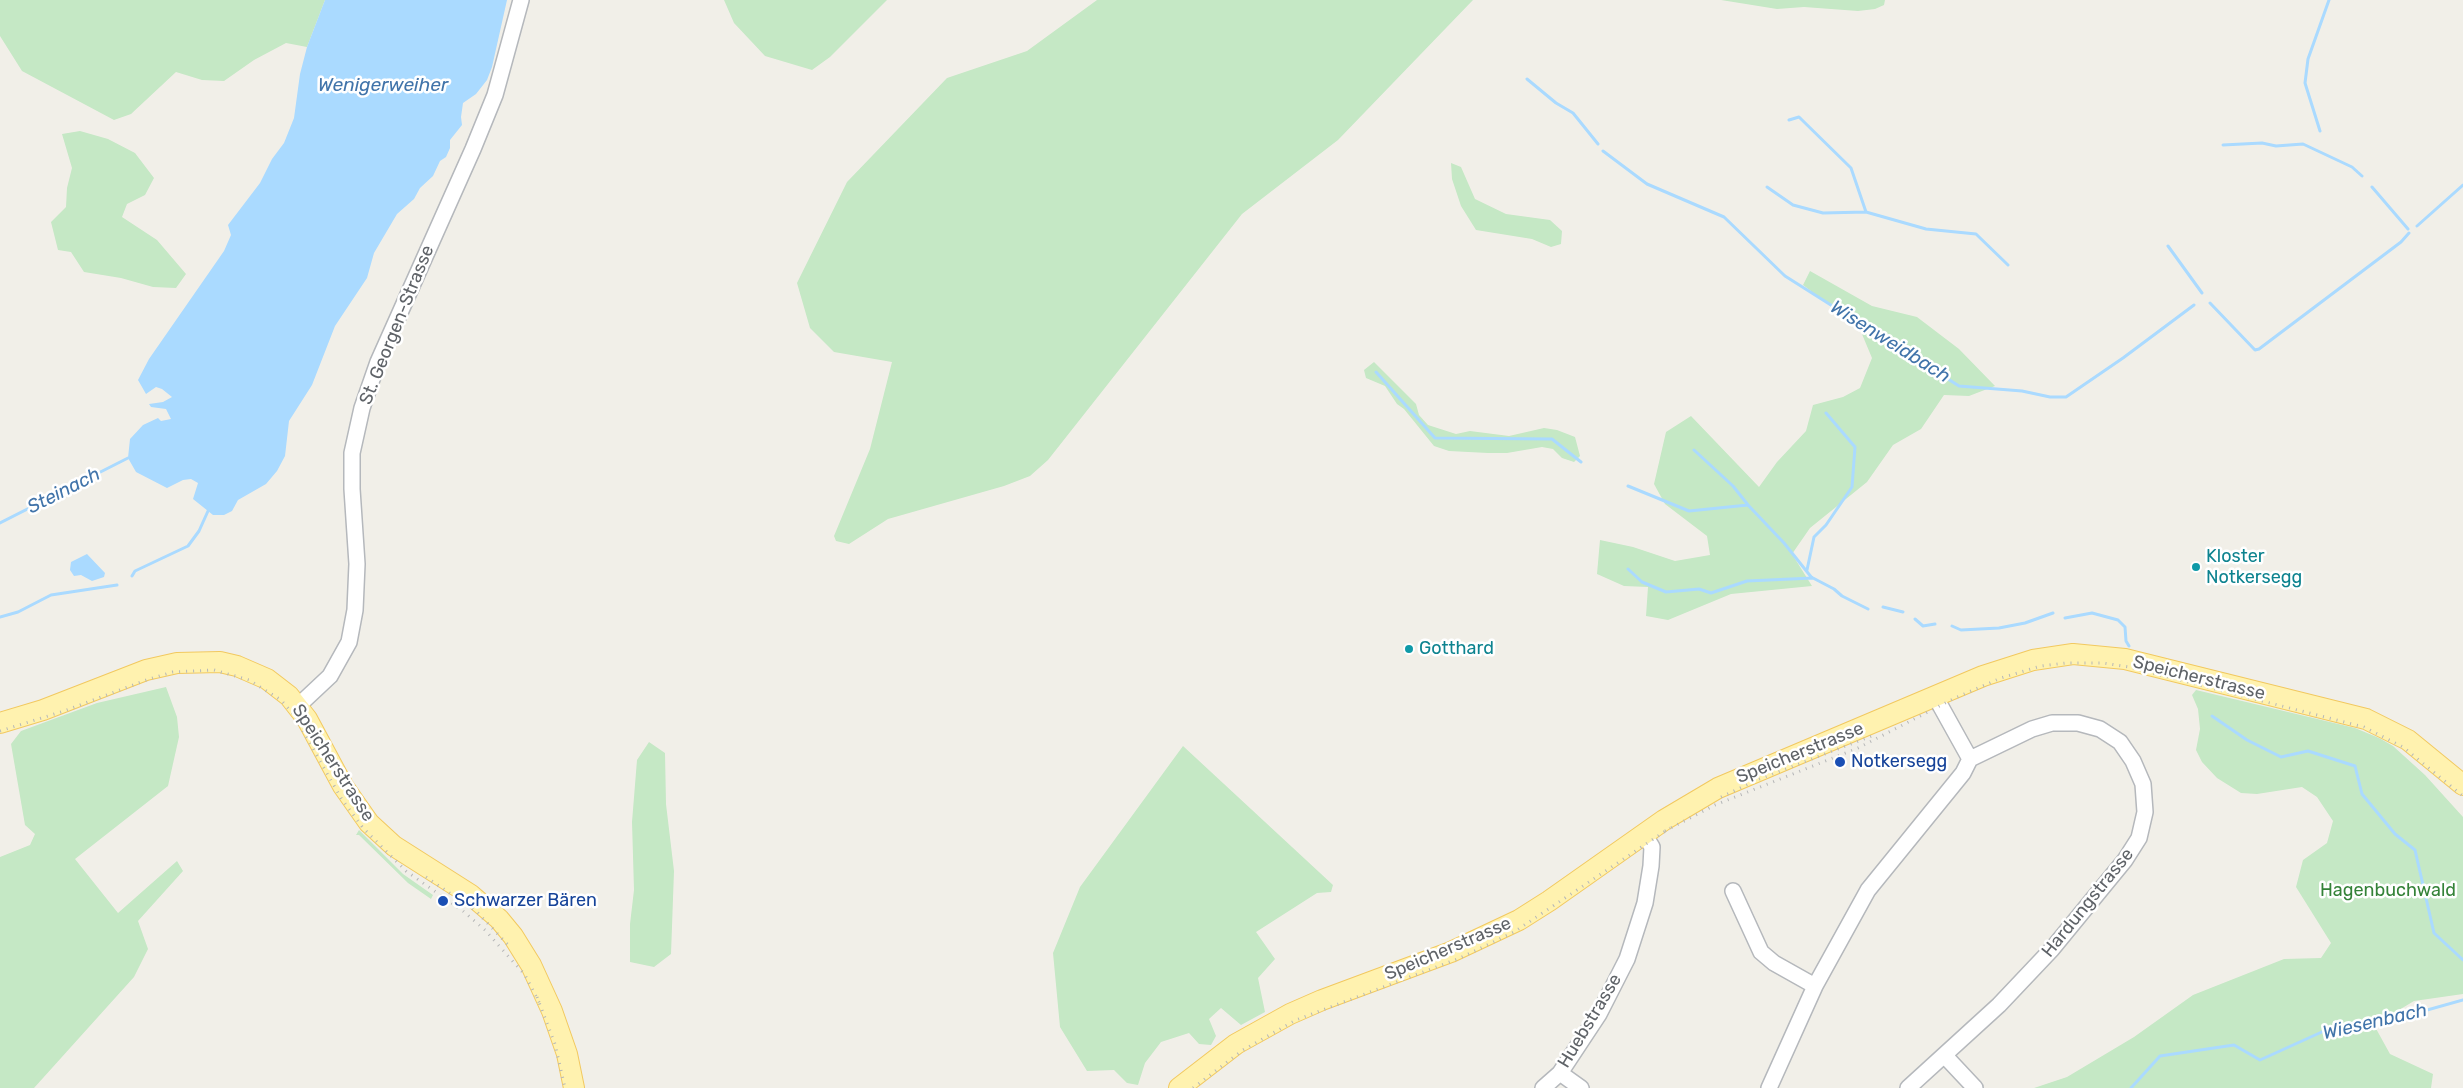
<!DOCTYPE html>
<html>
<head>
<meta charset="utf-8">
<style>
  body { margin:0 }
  canvas { display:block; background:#f1efe8 }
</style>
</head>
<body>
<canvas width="2463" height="1088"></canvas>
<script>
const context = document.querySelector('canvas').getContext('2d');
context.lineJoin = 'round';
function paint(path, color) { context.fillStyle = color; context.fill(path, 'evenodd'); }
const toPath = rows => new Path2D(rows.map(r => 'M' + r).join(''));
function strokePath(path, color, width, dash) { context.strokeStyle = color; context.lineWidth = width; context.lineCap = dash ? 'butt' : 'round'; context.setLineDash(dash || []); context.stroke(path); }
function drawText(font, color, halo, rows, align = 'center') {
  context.font = font + ' Rubik,sans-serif'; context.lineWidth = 5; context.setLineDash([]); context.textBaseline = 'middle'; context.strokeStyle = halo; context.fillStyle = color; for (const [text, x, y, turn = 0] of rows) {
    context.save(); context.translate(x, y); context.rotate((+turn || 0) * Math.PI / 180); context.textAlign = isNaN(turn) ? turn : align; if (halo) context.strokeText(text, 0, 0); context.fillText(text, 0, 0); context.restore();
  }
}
paint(toPath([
  [0,0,325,0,307,47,286,43,254,60,224,81,202,80,176,72,131,114,114,120,22,71,0,36],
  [724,0,887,0,830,57,812,70,765,56,734,23],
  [1097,0,1473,0,1338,140,1242,214,1048,460,1030,476,1004,486,888,519,849,544,836,541,834,536,870,449,892,362,834,352,810,328,797,283,847,182,947,78,1027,51],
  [1721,0,1885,0,1884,5,1875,9,1858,11,1804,7,1777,9],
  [80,131,108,139,135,153,154,178,145,195,127,204,122,217,157,240,186,274,176,288,153,287,121,278,84,272,71,252,58,250,51,222,66,207,67,188,72,168,62,134],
  [1451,163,1461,167,1475,199,1506,214,1550,220,1562,231,1561,244,1551,247,1532,239,1476,230,1461,206,1452,179],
  [1810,271,1872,306,1917,317,1959,349,1995,386,1969,396,1944,395,1921,429,1893,445,1867,482,1810,528,1792,554,1812,586,1731,594,1668,620,1646,616,1648,587,1624,586,1597,574,1600,540,1633,547,1675,561,1710,555,1707,536,1665,504,1654,484,1666,432,1691,416,1759,487,1777,462,1806,431,1813,405,1843,397,1860,388,1872,358,1859,327,1803,285],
  [1374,362,1416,404,1419,415,1428,425,1456,434,1470,431,1509,436,1544,428,1557,430,1575,437,1580,456,1574,462,1562,458,1553,449,1542,447,1507,453,1488,453,1449,451,1434,446,1404,409,1397,404,1385,386,1366,378,1364,370],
  [166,687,177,717,179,737,168,786,75,859,118,913,177,861,183,871,138,921,148,949,134,977,34,1088,0,1088,0,857,30,845,35,834,25,825,11,744,21,731,97,703],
  [2196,690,2355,728,2379,738,2393,746,2425,775,2463,817,2463,994,2414,1001,2374,1025,2390,1054,2433,1074,2431,1088,2034,1088,2067,1077,2134,1037,2193,995,2284,959,2321,958,2331,943,2296,887,2303,860,2327,843,2333,821,2317,797,2302,787,2257,794,2241,793,2217,778,2202,762,2196,750,2200,729,2198,709,2192,695],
  [649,742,665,753,666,804,674,871,671,954,654,967,630,962,630,924,634,890,632,822,637,760],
  [1183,746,1333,885,1331,892,1317,893,1256,932,1275,959,1258,978,1265,1012,1241,1025,1221,1008,1209,1019,1216,1036,1211,1045,1199,1044,1189,1033,1161,1042,1145,1063,1138,1085,1127,1083,1114,1070,1087,1071,1060,1027,1053,953,1080,887],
  [359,830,403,874,433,895,431,899,408,883,359,835,356,835]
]), '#c5e8c5');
paint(toPath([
  [325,0,507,0,492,67,487,80,476,94,463,103,461,117,462,125,450,140,450,148,446,157,440,161,433,176,420,188,414,199,397,214,374,253,367,278,335,326,312,385,289,421,285,456,277,471,266,484,238,500,232,511,224,515,213,515,193,499,198,483,191,479,183,480,167,488,136,472,128,458,130,439,143,425,158,418,161,421,171,419,166,409,151,407,149,404,163,402,172,397,162,389,156,387,146,394,138,380,149,359,224,251,231,235,228,225,260,183,272,159,284,143,294,118,300,74,307,47],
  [87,554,105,573,104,577,92,581,81,575,74,576,70,570,71,562]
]), '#aadaff');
strokePath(toPath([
  [1527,79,1556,103,1573,113,1598,144],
  [1789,120,1799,117,1851,168,1866,212,1926,229,1976,234,2008,265],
  [2320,131,2305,83,2308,59,2329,0],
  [2223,145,2262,143,2276,146,2303,144,2352,167,2362,176],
  [1603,151,1647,184,1724,217,1785,276,1959,386,2022,391,2050,397,2066,397,2123,358,2194,305],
  [1767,187,1793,205,1823,213,1866,212],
  [2372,187,2408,229],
  [2417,226,2463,185],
  [2168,246,2202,293],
  [2210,303,2255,350,2259,349,2401,242,2409,233],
  [1376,372,1435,438,1552,439,1581,462],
  [1694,450,1733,486,1748,505],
  [1628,486,1689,511,1748,505,1784,543,1812,578],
  [0,523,128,458],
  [1628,569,1642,582,1666,592,1699,589,1711,593,1747,581,1813,578,1834,589,1842,596,1868,609],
  [1807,570,1814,537,1826,525,1852,487,1855,447,1826,413],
  [132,576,135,571,188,546,199,531,208,511],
  [1883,607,1903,612],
  [0,617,18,612,51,595,117,585],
  [2065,618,2092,613,2118,620,2125,627,2126,641,2129,646],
  [1915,619,1923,626,1935,624],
  [1952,626,1961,630,1999,628,2025,623,2053,613],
  [2212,716,2247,740,2281,757,2308,751,2355,766,2362,794,2395,834,2415,850,2434,933,2463,960],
  [2131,1088,2160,1056,2234,1045,2260,1060,2324,1031,2356,1030,2463,1000]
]), '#aadaff', 3);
const minor = toPath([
  [298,706,330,676,349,642,355,610,357,564,352,489,352,453,362,408,378,362,473,149,495,95,521,0],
  [1733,891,1761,952,1774,963,1815,986],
  [1945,1056,1975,1088],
  [1560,1073,1581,1088],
  [1543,1088,1560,1073,1599,1014,1627,959,1645,903,1651,866,1652,847,1644,834],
  [1769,1088,1815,986,1868,890,1963,773,1970,759,1935,696],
  [1908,1088,1999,1005,2052,949,2125,860,2139,838,2145,812,2143,784,2133,761,2120,742,2100,729,2078,723,2052,723,2032,729,1970,759]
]);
const major = toPath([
  [0,723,43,710,146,670,177,663,220,662,237,666,267,679,289,696,307,719,343,786,369,823,394,846,471,895,499,919,513,936,531,965,552,1011,567,1054,574,1088],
  [1179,1088,1236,1044,1290,1014,1322,1000,1451,952,1519,920,1549,901,1664,820,1718,788,1983,676,2033,660,2073,654,2125,659,2366,719,2408,740,2463,785]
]);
strokePath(minor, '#b5b8bc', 18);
strokePath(major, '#f2c960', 22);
strokePath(minor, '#fff', 15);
strokePath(major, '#fff2af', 20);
strokePath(toPath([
  [0,731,64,711,149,679,173,672,214,670,249,680,281,700,294,715,341,798,363,828,406,871,463,911,485,930,525,975,540,1004],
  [1721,797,1757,780,1872,736],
  [1665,831,1715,805,1858,748,1955,698,2001,678,2041,666,2066,663,2103,663,2129,667,2364,727,2403,747,2463,796],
  [426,877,476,911,510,947],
  [537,997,555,1044,565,1088],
  [1193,1088,1243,1050,1296,1020,1460,958,1514,932,1670,828]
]), '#b6b7b8', 3, [1, 6]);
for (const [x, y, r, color] of [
  [2196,567,5,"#0f9aa8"],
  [1409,649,5,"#0f9aa8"],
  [1840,762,6,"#1a4fb4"],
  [443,901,6,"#1a4fb4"]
]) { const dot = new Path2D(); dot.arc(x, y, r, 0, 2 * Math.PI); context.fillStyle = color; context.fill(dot); strokePath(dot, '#fff', 2); }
drawText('18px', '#5f6368', '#fff', [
  ["St. Georgen-Strasse",397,325,-68],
  ["Speicherstrasse",2199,678,14],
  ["Speicherstrasse",1800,753,-22],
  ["Speicherstrasse",333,763,57],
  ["Hardungstrasse",2088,903,-51],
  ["Speicherstrasse",1448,949,-23],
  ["Huebstrasse",1590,1021,-59]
]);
drawText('18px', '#0d838f', '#fff', [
  ["Kloster",2206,557],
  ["Notkersegg",2206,578],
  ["Gotthard",1419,649]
], 'left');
drawText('18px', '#164399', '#fff', [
  ["Notkersegg",1851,762],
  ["Schwarzer Bären",454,901]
], 'left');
drawText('18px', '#348238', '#fff', [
  ["Hagenbuchwald",2388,891]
]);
drawText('italic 19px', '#4174aa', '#fff', [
  ["Wenigerweiher",383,86],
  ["Wisenweidbach",1890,342,32],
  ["Steinach",64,491,-27],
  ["Wiesenbach",2375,1022,-13]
]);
</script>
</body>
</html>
